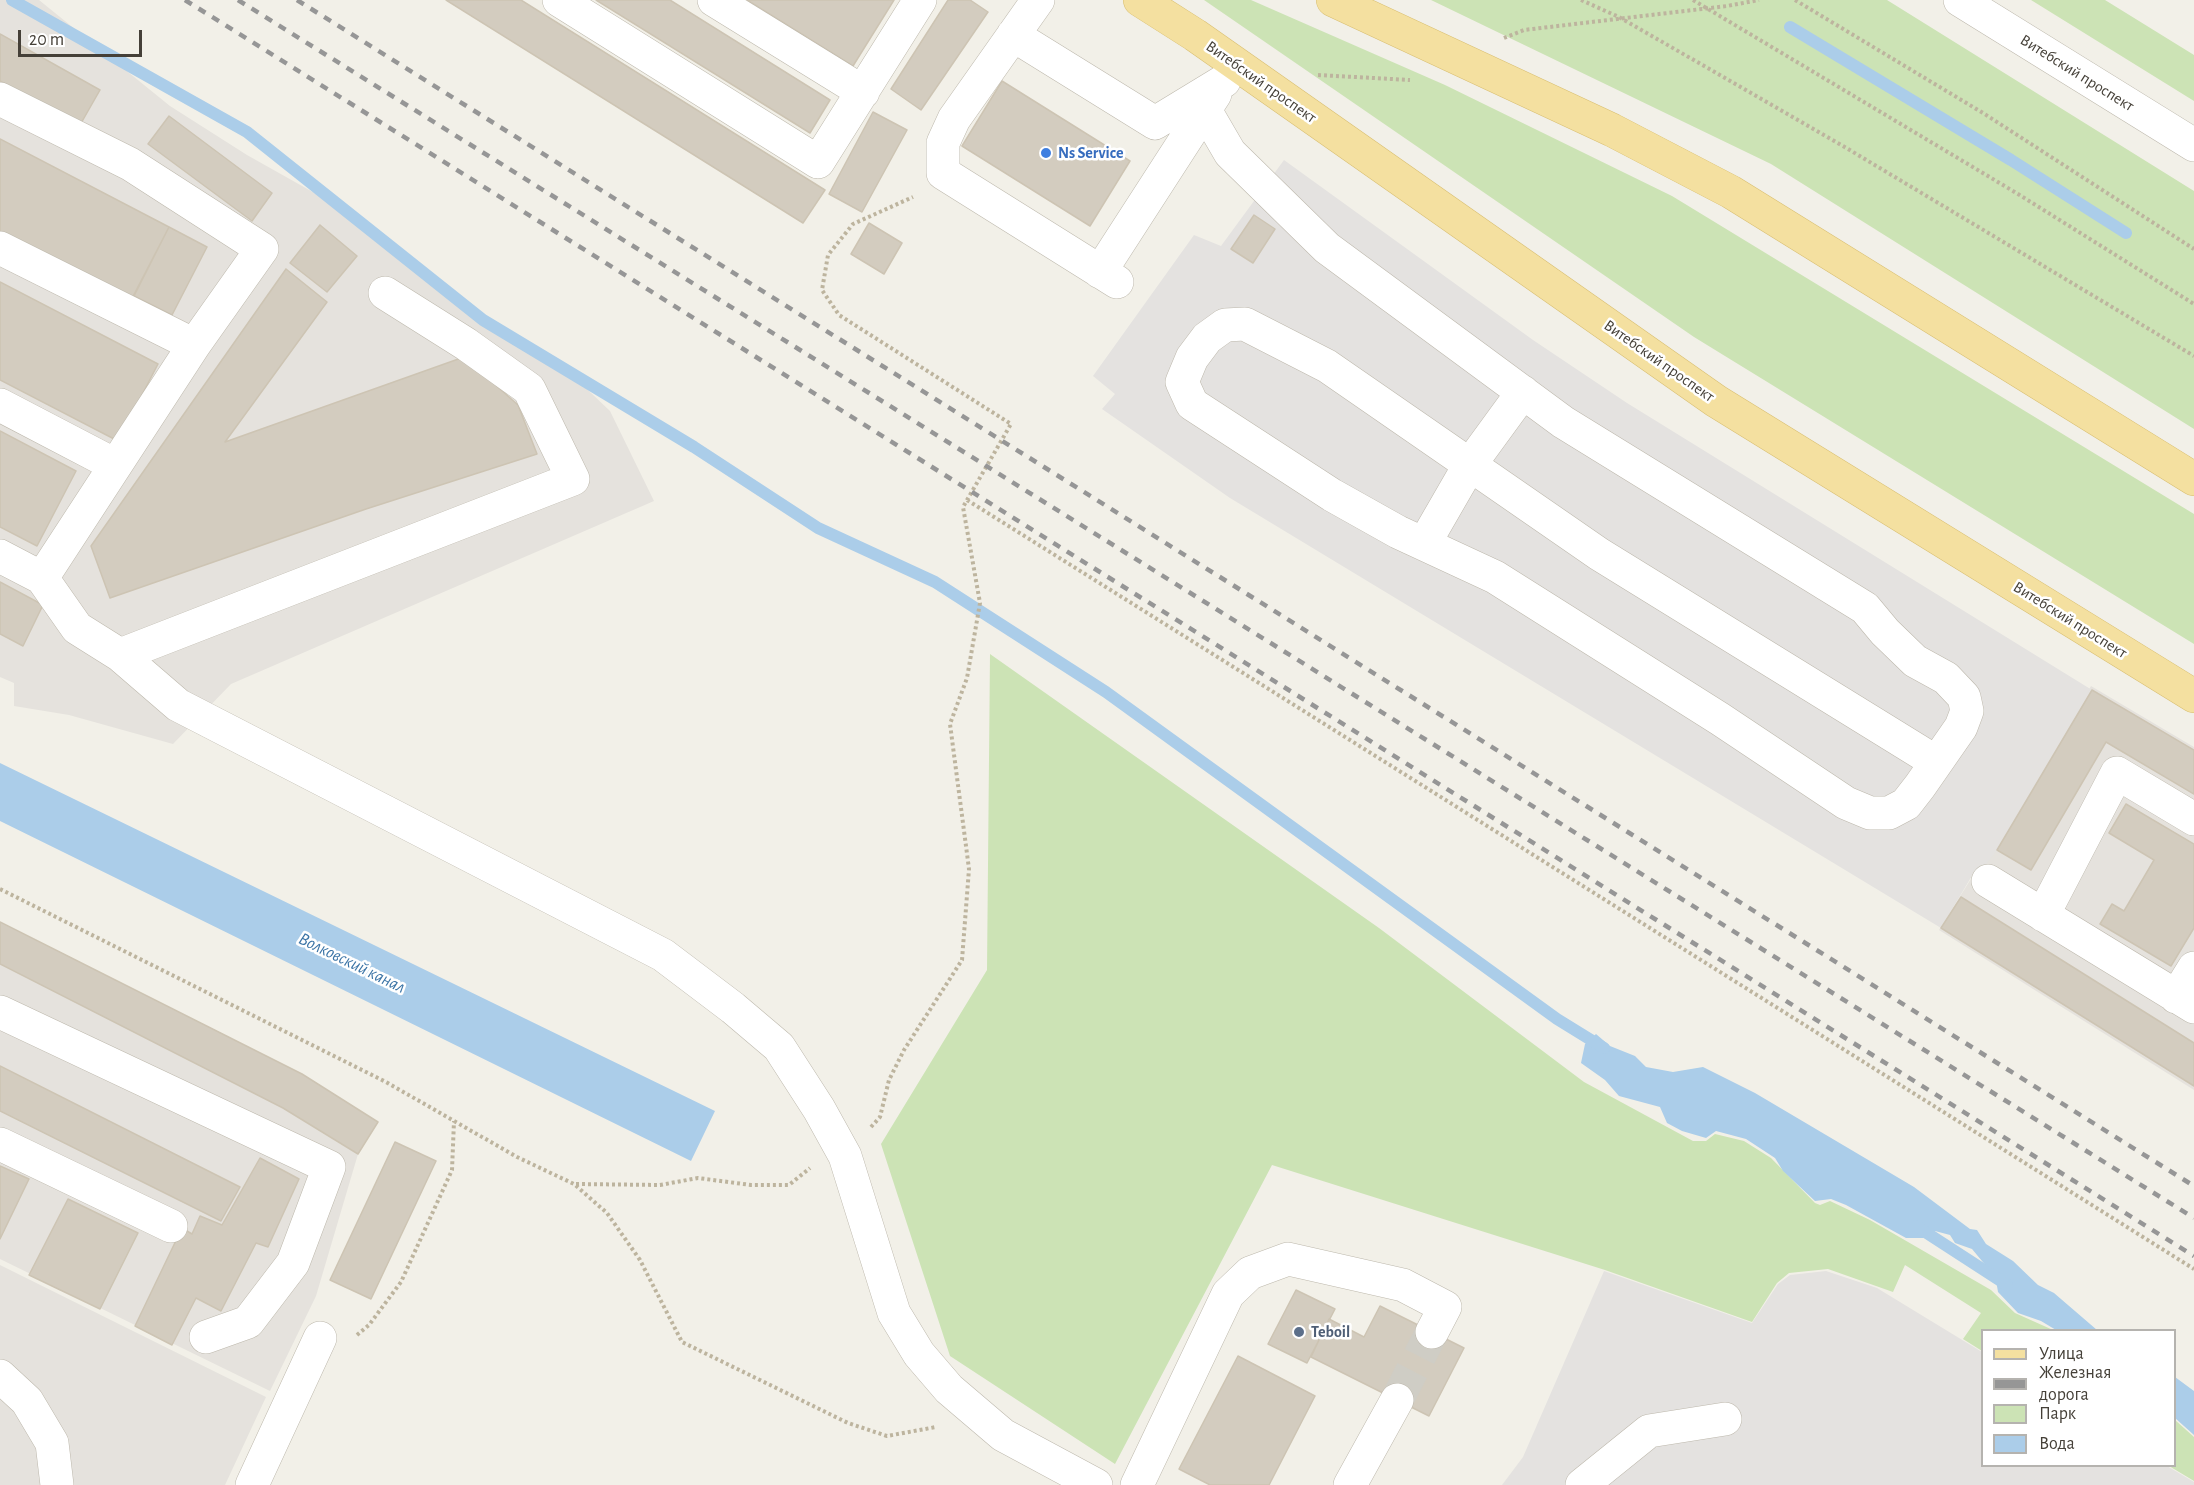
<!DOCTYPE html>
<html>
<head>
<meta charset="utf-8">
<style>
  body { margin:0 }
  #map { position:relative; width:2194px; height:1485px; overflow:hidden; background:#f2f0e8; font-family:"Alegreya Sans",sans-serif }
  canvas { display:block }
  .legend { position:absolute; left:1981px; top:1329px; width:195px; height:138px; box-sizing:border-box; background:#fff; border:2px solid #b5b3af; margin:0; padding:8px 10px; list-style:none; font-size:18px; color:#454038 }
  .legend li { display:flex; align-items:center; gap:12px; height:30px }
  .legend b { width:30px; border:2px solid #b5b3af }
  .scale { position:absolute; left:18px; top:30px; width:124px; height:27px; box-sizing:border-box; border:3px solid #454038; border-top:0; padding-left:8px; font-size:18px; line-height:21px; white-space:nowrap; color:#454038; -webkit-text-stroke:4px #fff; paint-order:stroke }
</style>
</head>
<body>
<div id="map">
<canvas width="2194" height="1485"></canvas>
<ul class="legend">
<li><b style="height:8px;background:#f4e0a0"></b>Улица</li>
<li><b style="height:8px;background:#969696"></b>Железная дорога</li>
<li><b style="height:16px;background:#cce3b5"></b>Парк</li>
<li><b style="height:16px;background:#abcde9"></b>Вода</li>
</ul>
<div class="scale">20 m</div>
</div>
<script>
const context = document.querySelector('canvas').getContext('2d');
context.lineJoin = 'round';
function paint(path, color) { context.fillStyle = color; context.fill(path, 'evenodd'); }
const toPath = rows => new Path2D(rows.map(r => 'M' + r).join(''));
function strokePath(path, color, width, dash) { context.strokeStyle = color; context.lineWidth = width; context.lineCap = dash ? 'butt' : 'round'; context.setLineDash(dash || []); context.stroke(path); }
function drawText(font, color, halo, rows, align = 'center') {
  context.font = font + ' "Alegreya Sans",sans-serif'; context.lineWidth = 5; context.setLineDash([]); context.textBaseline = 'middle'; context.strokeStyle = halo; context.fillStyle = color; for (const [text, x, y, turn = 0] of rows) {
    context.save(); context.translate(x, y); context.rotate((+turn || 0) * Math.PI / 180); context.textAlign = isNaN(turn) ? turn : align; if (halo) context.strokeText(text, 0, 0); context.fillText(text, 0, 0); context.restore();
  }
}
paint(toPath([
  [0,0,39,0,170,106,247,155,375,227,458,294,484,320,511,338,542,352,569,372,610,411,654,501,231,684,173,744,69,715,14,706,14,683,0,677],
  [2091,686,2194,747,2194,1090,1939,930,1974,874,1995,849],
  [0,922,302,1074,378,1122,358,1154,316,1296,270,1391,0,1259],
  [0,1265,266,1397,225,1485,0,1485]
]), '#e5e2dd');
paint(toPath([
  [1204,0,1251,0,1445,85,1672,196,2194,514,2194,644,1694,337],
  [1431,0,1887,0,2194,191,2194,429,1771,164],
  [2031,0,2105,0,2194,55,2194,101],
  [990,654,1379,928,1584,1082,1693,1141,1706,1141,1715,1134,1744,1141,1771,1158,1815,1203,1820,1205,1830,1201,1870,1220,1991,1290,2015,1313,2053,1330,1982,1330,1982,1351,1963,1339,1981,1313,1905,1265,1893,1292,1828,1269,1789,1273,1777,1283,1752,1322,1605,1270,1272,1165,1115,1464,950,1356,881,1144,987,970],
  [2175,1420,2194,1437,2194,1481,2169,1466,2174,1466]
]), '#cce3b5');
paint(toPath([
  [1284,160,1533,340,1627,403,2092,690,1997,850,1984,867,1973,874,1941,928,1230,498,1102,409,1115,394,1093,376,1194,235,1221,246],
  [1604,1271,1752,1323,1778,1284,1790,1275,1826,1271,1877,1288,1982,1352,1982,1466,2167,1466,2194,1482,2194,1485,1502,1485,1523,1457]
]), '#e4e2e0');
paint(toPath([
  [0,763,715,1111,691,1161,0,821],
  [1596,1034,1610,1046,1635,1056,1646,1067,1673,1072,1703,1067,1755,1093,1914,1187,1970,1229,1977,1230,1986,1244,2013,1261,2038,1285,2054,1293,2097,1330,2056,1330,2041,1321,2018,1313,1998,1292,1996,1280,1987,1267,1972,1249,1955,1243,1950,1235,1935,1231,1923,1238,1906,1238,1846,1205,1831,1199,1815,1201,1783,1171,1775,1158,1746,1139,1716,1131,1706,1138,1682,1131,1667,1123,1660,1107,1619,1096,1605,1080,1581,1063,1585,1044],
  [2175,1377,2194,1391,2194,1435,2175,1418]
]), '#abcde9');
strokePath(toPath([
  [12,0,247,132,483,320,694,447,818,528,935,582,1106,692,1557,1019,1604,1048],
  [1790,27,2011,160,2126,233],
  [1916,1226,2007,1285]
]), '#abcde9', 12);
const building = toPath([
  [446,0,521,0,825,190,803,223,446,0],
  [596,0,670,0,830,100,810,133,596,0],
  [747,0,894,0,853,66,747,0],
  [948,0,970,0,988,12,921,110,891,89,948,0],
  [0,34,100,90,80,125,0,81,0,34],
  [1002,81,1130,161,1090,226,962,146,1002,81],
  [873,112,907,130,862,212,829,194,873,112],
  [169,116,272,193,252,221,148,144,169,116],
  [0,139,169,227,129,304,0,237,0,139],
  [1254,215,1275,229,1253,263,1231,249,1254,215],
  [869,223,902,243,884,274,851,254,869,223],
  [320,225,357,256,327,292,290,263,320,225],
  [169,227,207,247,172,315,134,296,169,227],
  [286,269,327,302,225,442,464,357,518,405,537,454,366,509,110,598,91,546,286,269],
  [0,282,158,364,118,441,0,380,0,282],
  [0,431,76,471,37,546,0,527,0,431],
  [0,582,43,605,23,646,0,634,0,582],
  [2092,690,2194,750,2194,794,2106,742,2031,870,1997,850,2092,690],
  [2126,804,2194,844,2194,928,2171,966,2100,924,2112,904,2124,911,2154,860,2109,833,2126,804],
  [1961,897,2194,1043,2194,1086,1941,928,1961,897],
  [0,922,302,1074,378,1122,358,1154,283,1108,0,964,0,922],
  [0,1066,240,1187,221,1221,0,1111,0,1066],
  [395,1142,436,1161,371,1299,330,1280,395,1142],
  [260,1158,299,1179,268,1247,256,1243,221,1311,196,1298,172,1345,135,1326,182,1228,192,1234,200,1216,222,1225,260,1158],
  [0,1166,29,1179,0,1239,0,1166],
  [68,1199,138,1233,100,1309,29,1275,68,1199],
  [1296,1290,1335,1309,1307,1363,1268,1344,1296,1290],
  [1380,1306,1464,1348,1429,1416,1311,1357,1329,1319,1364,1337,1380,1306],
  [1238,1356,1315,1396,1269,1485,1210,1485,1179,1469,1238,1356]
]);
paint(building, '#d3ccbf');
strokePath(building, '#cdc4b3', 1.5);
strokePath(toPath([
  [1397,1400,1432,1332]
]), '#cfcdc5', 33, [33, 16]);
const minor = toPath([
  [559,0,818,162,920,0],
  [714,0,863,92],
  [1038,0,954,119,943,143,943,173,1117,282],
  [1960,0,2194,145],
  [1013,35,1155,123,1224,81],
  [0,99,130,164,262,249,194,345,42,578],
  [1205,110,1230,153,1327,248,1563,422,1865,608,1885,632,1915,661,1946,678,1964,697,1967,711,1961,727,1920,786,1906,804,1889,813,1870,813,1846,803,1720,719,1495,577,1398,532,1332,495,1192,404,1182,382,1192,358,1207,338,1225,325,1245,324,1327,366,1599,554,1936,762],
  [0,248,194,345],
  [1100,272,1215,94],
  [0,405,115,465],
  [1424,544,1469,466,1523,392],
  [0,556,42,578,77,628,120,655,178,705,663,955,733,1008,779,1047,819,1109,845,1156,894,1313,919,1354,949,1389,1003,1435,1096,1485],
  [120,655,573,479,529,389,466,344,385,293],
  [1988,881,2194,1007],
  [2043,915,2117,773,2194,819],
  [2176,997,2194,968],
  [0,1012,329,1167,293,1263,248,1322,206,1337],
  [0,1144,171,1226],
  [0,1376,27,1401,52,1443,57,1485],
  [252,1485,320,1338],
  [1137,1485,1228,1294,1250,1273,1288,1259,1403,1285,1445,1307,1432,1332],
  [1350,1485,1397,1400],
  [1582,1485,1649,1431,1725,1419]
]);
const major = toPath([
  [1140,0,1195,35,1716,401,2194,696],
  [1333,0,1612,130,1731,192,2194,479]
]);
strokePath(minor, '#bdb8ac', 34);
strokePath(major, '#d8be71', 34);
strokePath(toPath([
  [1581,0,1619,17,1843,146,2194,356],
  [1693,0,2018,194,2194,304],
  [1795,0,1983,113,2194,249],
  [1504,38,1524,30,1727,6,1759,0],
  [1318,75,1410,80],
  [967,500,2194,1269],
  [0,889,386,1082,517,1157,574,1184,607,1213,640,1260,682,1342,848,1423,887,1436,936,1427],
  [871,1127,880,1117,889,1080,904,1050,962,960,969,869,950,724,967,678,980,603,963,507,1011,424,839,315,822,290,828,255,853,224,913,197],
  [576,1184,660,1185,698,1178,751,1185,789,1185,810,1168],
  [357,1335,369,1325,401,1282,452,1170,454,1121]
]), '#bdb49e', 4, [3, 3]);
strokePath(minor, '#fff', 33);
strokePath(major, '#f4e0a0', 33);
strokePath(toPath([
  [185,0,2194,1256],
  [238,0,2194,1218],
  [297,0,2194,1186]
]), '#969696', 4.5, [8, 8]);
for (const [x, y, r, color] of [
  [1046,153,6,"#3f7fe0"],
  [1299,1332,6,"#5c6f8a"]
]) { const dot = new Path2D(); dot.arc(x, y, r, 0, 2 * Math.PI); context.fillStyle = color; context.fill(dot); strokePath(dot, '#fff', 2); }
drawText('16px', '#454038', '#fff', [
  ["Витебский проспект",2077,73,32],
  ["Витебский проспект",1261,82,35],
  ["Витебский проспект",1659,361,35],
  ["Витебский проспект",2070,620,32]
]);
drawText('bold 16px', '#366cbe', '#fff', [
  ["Ns Service",1058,153]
], 'left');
drawText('bold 16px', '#4e5e75', '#fff', [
  ["Teboil",1311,1332]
], 'left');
drawText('italic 18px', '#3b74a6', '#fff', [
  ["Волковский канал",352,963,26]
]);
</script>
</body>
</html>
